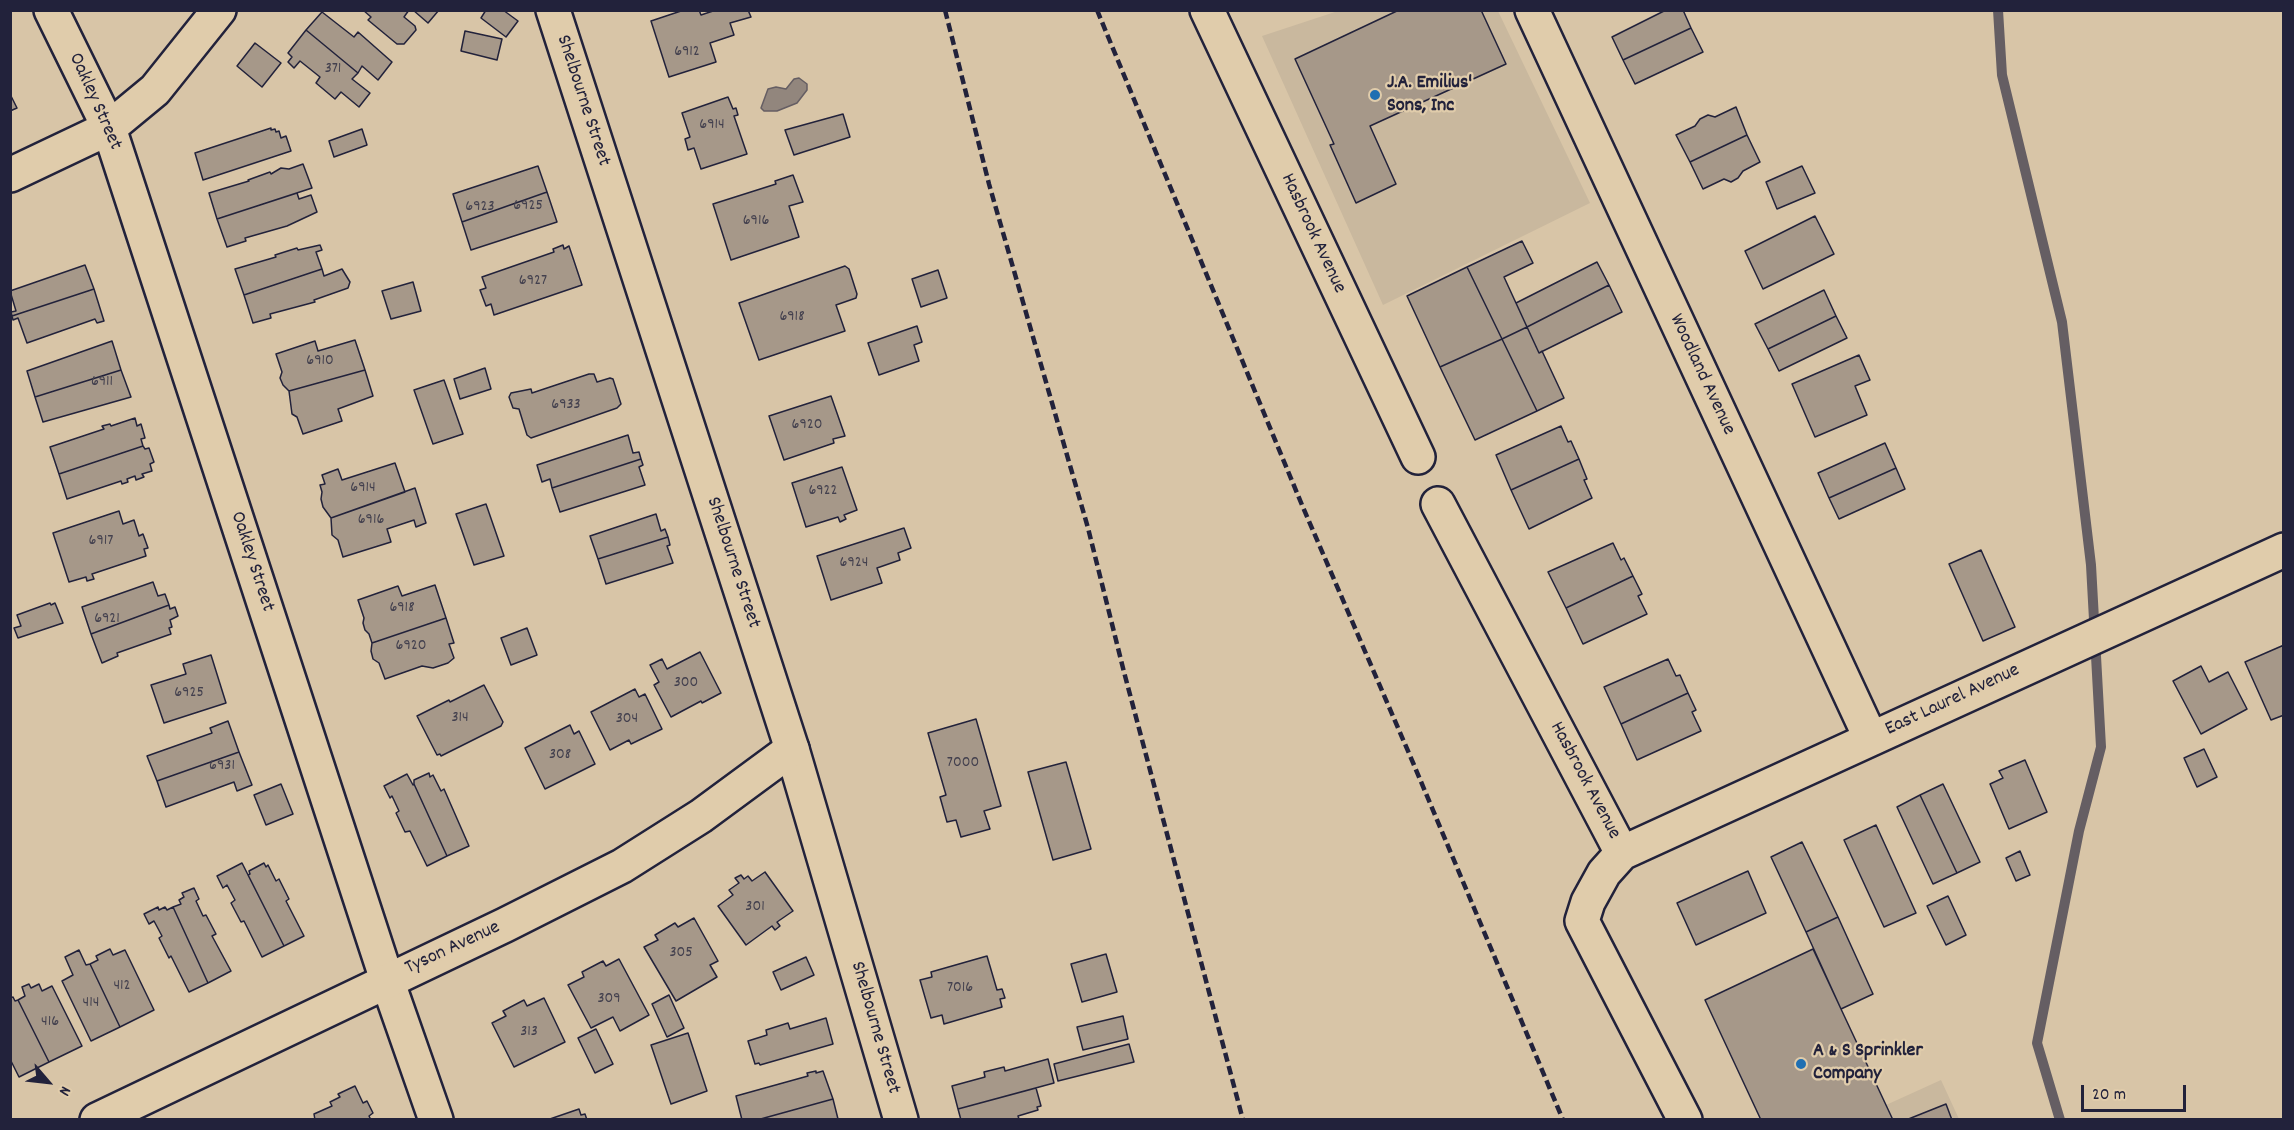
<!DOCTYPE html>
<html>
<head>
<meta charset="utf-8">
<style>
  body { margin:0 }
  #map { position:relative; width:2294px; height:1130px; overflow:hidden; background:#d8c5a7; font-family:Dekko,sans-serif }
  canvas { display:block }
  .frame { position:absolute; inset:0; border:12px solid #22223b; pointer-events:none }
  .north { position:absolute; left:18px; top:1052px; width:60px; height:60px; -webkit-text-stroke:4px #e0ccab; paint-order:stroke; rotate:118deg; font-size:16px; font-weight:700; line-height:24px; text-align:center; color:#22223b }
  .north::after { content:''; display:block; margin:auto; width:21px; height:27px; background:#22223b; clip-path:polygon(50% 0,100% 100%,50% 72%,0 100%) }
  .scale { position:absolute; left:2081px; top:1085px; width:105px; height:27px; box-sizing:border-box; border:3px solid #22223b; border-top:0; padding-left:8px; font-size:18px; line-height:21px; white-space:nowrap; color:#22223b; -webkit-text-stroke:4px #e0ccab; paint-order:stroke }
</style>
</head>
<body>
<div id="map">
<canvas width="2294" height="1130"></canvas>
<div class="frame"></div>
<div class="north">N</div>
<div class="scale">20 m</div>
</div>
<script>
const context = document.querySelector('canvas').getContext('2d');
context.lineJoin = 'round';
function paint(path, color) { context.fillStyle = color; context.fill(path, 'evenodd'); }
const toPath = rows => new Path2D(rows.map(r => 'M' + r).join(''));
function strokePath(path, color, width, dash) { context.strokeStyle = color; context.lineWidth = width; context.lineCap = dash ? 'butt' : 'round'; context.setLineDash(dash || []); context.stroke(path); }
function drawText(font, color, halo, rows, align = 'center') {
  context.font = font + ' Dekko,sans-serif'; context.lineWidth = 4.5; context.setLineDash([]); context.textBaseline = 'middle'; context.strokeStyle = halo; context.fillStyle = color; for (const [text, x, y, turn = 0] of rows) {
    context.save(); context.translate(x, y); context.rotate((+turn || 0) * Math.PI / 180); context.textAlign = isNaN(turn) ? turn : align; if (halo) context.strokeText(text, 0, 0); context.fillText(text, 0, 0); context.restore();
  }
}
paint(toPath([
  [1338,11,1498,11,1590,203,1383,305,1262,36],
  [1941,1080,1959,1119,1853,1120]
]), '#c9b89e');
const water = toPath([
  [799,78,807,84,807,90,797,103,777,111,764,111,761,108,768,89,776,87,786,89,794,79,799,78]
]);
paint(water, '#92867d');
strokePath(water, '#655e63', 1.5);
strokePath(toPath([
  [1998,10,2002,75,2062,322,2091,565,2101,747,2079,831,2037,1043,2060,1120]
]), '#655e63', 10);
const building = toPath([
  [363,10,409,10,404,17,415,26,416,30,404,44,397,44,368,20,371,17,363,10],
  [413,10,439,10,428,23,413,10],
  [486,10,503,10,518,21,506,37,481,18,486,10],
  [684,10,699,10,701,15,716,10,748,10,751,17,730,23,734,35,710,43,716,62,669,77,651,21,684,10],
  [1399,10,1481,10,1506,64,1370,126,1396,184,1356,203,1330,145,1334,144,1295,59,1399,10],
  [1666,10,1683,10,1691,28,1623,60,1612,37,1666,10],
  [322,12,354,37,358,32,392,62,378,80,362,66,358,73,306,30,322,12],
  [1691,28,1703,52,1635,84,1623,60,1691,28],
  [306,30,358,73,352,79,370,93,359,107,341,92,335,99,316,83,320,77,300,61,294,68,288,62,292,57,288,53,306,30],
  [465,31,502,39,497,60,461,51,465,31],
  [255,43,281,63,262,87,237,66,255,43],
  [10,94,17,108,10,111,10,94],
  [728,97,733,109,736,108,738,115,734,116,747,154,701,169,694,148,688,150,685,139,690,137,682,113,728,97],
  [1736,107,1747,135,1690,162,1676,135,1695,126,1700,119,1708,115,1715,117,1736,107],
  [843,114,850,137,794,155,785,130,843,114],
  [271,128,271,130,275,129,276,132,279,131,281,138,286,136,291,151,203,180,195,153,271,128],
  [362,129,367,145,334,157,329,141,362,129],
  [1747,135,1760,162,1743,171,1738,178,1731,182,1724,179,1703,189,1690,162,1747,135],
  [303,164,312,188,217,219,209,193,249,181,248,180,270,172,271,174,281,168,289,169,303,164],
  [538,166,547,192,462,222,453,194,538,166],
  [1802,166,1815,193,1777,209,1766,182,1802,166],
  [793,175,803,202,789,206,799,237,731,260,713,204,776,184,775,181,793,175],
  [547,192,557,222,471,250,462,222,547,192],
  [297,193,299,199,311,195,317,212,287,226,245,238,246,241,227,247,217,219,297,193],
  [1815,216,1834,254,1763,289,1745,251,1815,216],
  [1522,241,1533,263,1504,277,1527,327,1502,339,1467,267,1522,241],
  [320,245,322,250,316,252,322,269,244,295,235,269,276,257,275,255,297,248,298,250,320,245],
  [563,245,564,249,569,246,582,285,494,315,491,304,486,306,480,290,486,288,482,277,554,252,553,249,563,245],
  [1597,262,1609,285,1527,327,1516,303,1597,262],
  [85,265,94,289,12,316,11,312,16,311,10,291,85,265],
  [845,266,849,269,857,294,856,298,836,305,845,331,759,360,739,303,845,266],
  [1467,267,1502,339,1440,367,1407,296,1467,267],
  [322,269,324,276,342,269,350,282,348,288,314,300,315,302,270,314,271,318,253,323,244,295,322,269],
  [938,270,947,298,921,307,912,279,938,270],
  [413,282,421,311,391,319,382,291,413,282],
  [1609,285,1622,312,1539,353,1527,327,1609,285],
  [94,289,104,321,97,323,95,319,27,343,18,318,13,320,12,316,94,289],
  [1824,290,1836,316,1768,349,1755,324,1824,290],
  [1836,316,1847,338,1779,371,1768,349,1836,316],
  [917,326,922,342,914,345,919,361,879,375,868,343,917,326],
  [1527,327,1539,353,1542,351,1564,398,1537,411,1502,339,1527,327],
  [1502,339,1537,411,1475,440,1440,367,1502,339],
  [355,340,365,370,289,391,283,385,280,378,282,372,276,354,315,341,318,351,355,340],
  [112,341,121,370,35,397,27,371,112,341],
  [1859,355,1870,380,1855,386,1867,415,1815,437,1792,384,1859,355],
  [485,368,491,389,460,399,454,379,485,368],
  [121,370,131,397,43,422,35,397,121,370],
  [365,370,373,396,338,409,342,421,303,434,297,417,292,414,289,391,365,370],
  [589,374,594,374,597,382,610,378,613,379,621,404,617,408,531,438,527,435,519,409,513,408,509,397,511,393,531,389,532,393,589,374],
  [444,380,463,434,433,444,414,390,444,380],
  [831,396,845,436,833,439,834,443,784,460,769,416,831,396],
  [135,418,137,426,141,424,145,438,141,439,143,446,59,474,50,447,104,429,102,426,110,424,111,426,135,418],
  [1561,426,1568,442,1571,441,1579,459,1511,490,1496,455,1561,426],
  [628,435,633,453,639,452,641,459,552,488,550,479,542,482,537,465,628,435],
  [1885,443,1896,468,1829,498,1818,473,1885,443],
  [143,446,145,449,149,448,154,462,150,464,152,471,142,474,144,477,136,480,135,476,127,479,128,482,122,484,121,481,67,499,59,474,143,446],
  [641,459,643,465,639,467,645,485,560,512,552,488,641,459],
  [1579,459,1587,479,1584,480,1592,498,1529,529,1511,490,1579,459],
  [395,463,405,492,331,518,323,507,321,499,322,492,320,485,325,484,322,475,338,469,342,480,395,463],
  [842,467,857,510,844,515,846,519,840,522,838,517,806,527,792,483,842,467],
  [1896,468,1905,489,1839,519,1829,498,1896,468],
  [415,488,426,523,416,527,414,520,387,529,391,542,343,557,338,540,332,535,331,518,415,488],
  [486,504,504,556,474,565,456,514,486,504],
  [119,511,123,524,134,520,139,536,143,534,148,548,144,549,146,556,92,574,94,579,87,581,86,577,69,582,53,533,119,511],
  [656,514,661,531,665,529,668,537,598,559,590,536,656,514],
  [904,528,911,548,898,553,900,560,877,568,882,583,831,600,817,556,904,528],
  [668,537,670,545,667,546,673,563,606,584,598,559,668,537],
  [1613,543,1621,560,1624,558,1633,576,1566,608,1548,572,1613,543],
  [1981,550,2015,627,1983,641,1949,564,1981,550],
  [1633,576,1642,594,1638,596,1647,614,1583,644,1566,608,1633,576],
  [153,582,158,596,165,594,169,605,91,634,82,607,153,582],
  [435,585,446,618,372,643,369,634,365,630,363,623,364,618,358,600,398,586,402,596,435,585],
  [50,603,51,605,55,603,63,623,18,638,14,628,21,626,17,615,50,603],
  [169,605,170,609,175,607,178,616,170,620,172,627,169,628,171,634,117,653,118,656,102,663,91,634,169,605],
  [446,618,454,643,449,644,454,658,448,663,433,668,422,666,385,679,379,663,373,659,371,651,372,643,446,618],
  [527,628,537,655,511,665,501,638,527,628],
  [2284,645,2284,715,2271,720,2245,662,2284,645],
  [700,652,721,693,702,703,701,701,671,717,654,685,659,682,650,665,662,659,667,669,700,652],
  [211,655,226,703,164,723,151,685,186,674,183,664,211,655],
  [1668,659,1676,676,1680,675,1688,693,1621,724,1604,687,1668,659],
  [2201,666,2209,682,2228,672,2247,709,2201,734,2173,681,2201,666],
  [484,685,503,722,501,726,441,756,440,754,437,755,417,716,449,700,450,702,484,685],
  [635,689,639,697,645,694,662,729,631,744,629,740,610,750,591,712,635,689],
  [1688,693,1696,710,1692,712,1701,731,1637,760,1621,724,1688,693],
  [976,719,1001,806,984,811,990,829,961,837,956,820,947,822,940,797,946,795,928,733,976,719],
  [228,721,239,752,157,781,147,756,212,733,210,728,228,721],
  [570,725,574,734,579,731,595,764,545,789,525,748,570,725],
  [2204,749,2217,777,2197,787,2184,758,2204,749],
  [239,752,252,785,237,791,234,782,166,807,157,781,239,752],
  [2025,760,2047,812,2009,829,1990,784,2003,778,1999,771,2025,760],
  [1066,762,1091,849,1053,860,1028,772,1066,762],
  [429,773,430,777,433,775,441,791,444,789,469,846,447,856,414,784,414,780,429,773],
  [407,774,413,785,414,784,447,856,427,866,410,831,405,832,396,813,399,811,392,796,390,798,384,786,407,774],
  [281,784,293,814,266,825,254,795,281,784],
  [1943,784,1980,862,1957,873,1920,795,1943,784],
  [1920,795,1957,873,1933,884,1897,807,1920,795],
  [1876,825,1916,913,1884,927,1844,840,1876,825],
  [1802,842,1838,917,1806,932,1771,857,1802,842],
  [2020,851,2030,875,2016,881,2006,858,2020,851],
  [242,863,284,946,262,957,244,921,241,922,231,903,235,900,227,885,223,888,217,876,242,863],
  [264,863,266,867,268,865,276,881,279,879,289,899,286,901,304,936,284,946,248,875,250,874,249,871,264,863],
  [1748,871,1766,913,1696,945,1677,903,1748,871],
  [765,872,793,911,777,922,780,926,775,930,772,926,746,945,718,906,733,895,729,890,739,883,735,878,741,875,744,879,748,876,752,881,765,872],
  [194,888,199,899,196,901,203,916,206,915,216,934,212,936,231,971,208,983,173,907,181,904,179,900,184,897,182,893,194,888],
  [1948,896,1966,935,1946,945,1927,906,1948,896],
  [158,907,159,910,165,907,167,910,173,907,208,983,189,992,171,956,169,958,159,938,162,936,154,921,149,924,144,914,158,907],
  [1838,917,1873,994,1841,1009,1806,932,1838,917],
  [694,918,718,961,710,965,717,977,676,1001,644,947,658,940,655,935,675,923,678,927,694,918],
  [110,949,113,955,125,950,154,1010,120,1027,90,964,98,960,96,956,110,949],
  [1813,949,1841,1009,1893,1120,1761,1120,1705,1000,1813,949],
  [79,950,86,965,90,964,120,1027,91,1041,62,981,73,975,65,957,79,950],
  [1106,954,1117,992,1082,1002,1071,964,1106,954],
  [987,956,997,990,1002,989,1005,998,1000,999,1002,1007,944,1024,942,1015,931,1018,920,980,932,977,931,972,987,956],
  [806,957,814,975,781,990,773,972,806,957],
  [619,959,649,1015,620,1031,613,1017,591,1028,568,985,584,977,582,972,603,961,606,966,619,959],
  [29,984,31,988,39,984,42,991,52,986,82,1046,49,1062,18,1000,25,996,22,987,29,984],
  [669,995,684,1028,667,1037,652,1004,669,995],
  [13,997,15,1001,18,1000,49,1062,19,1077,10,1059,10,998,13,997],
  [544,998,565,1042,514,1067,492,1023,506,1016,503,1011,524,1000,527,1006,544,998],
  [1123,1016,1128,1039,1083,1050,1077,1027,1123,1016],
  [826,1018,833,1044,760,1065,759,1063,755,1064,748,1041,767,1035,766,1030,788,1023,790,1029,826,1018],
  [596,1029,613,1064,595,1073,578,1038,596,1029],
  [688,1033,707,1091,671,1104,651,1045,688,1033],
  [1129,1044,1134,1062,1058,1081,1054,1064,1129,1044],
  [1048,1059,1054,1083,958,1109,952,1086,985,1077,984,1072,1004,1067,1005,1071,1048,1059],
  [816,1071,816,1073,823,1071,833,1099,757,1120,742,1120,736,1096,808,1076,807,1073,816,1071],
  [355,1086,363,1103,367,1101,373,1113,369,1116,371,1120,315,1120,314,1114,332,1106,330,1102,340,1097,338,1094,355,1086],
  [1036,1088,1041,1106,1037,1107,1038,1110,1018,1116,1019,1119,961,1120,958,1109,1036,1088],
  [833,1099,838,1119,836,1120,757,1120,833,1099],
  [1946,1104,1952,1120,1906,1120,1946,1104],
  [579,1109,581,1115,585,1114,587,1120,547,1120,579,1109]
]);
paint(building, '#a69889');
strokePath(building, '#22223b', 1.5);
const minor = toPath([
  [51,10,109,128,387,980,436,1120],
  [553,10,792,749,901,1120],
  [1207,10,1418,457],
  [1532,10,1871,739],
  [10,175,109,128,155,90,219,10],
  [1438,504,1622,853],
  [1685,1120,1582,921,1588,902,1604,873,1622,853,2284,550]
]);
const tertiary = toPath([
  [97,1120,505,925,622,866,701,816,792,749]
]);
strokePath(minor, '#22223b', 38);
strokePath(tertiary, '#22223b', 38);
strokePath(minor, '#e0ccab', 33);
strokePath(tertiary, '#e0ccab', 33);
strokePath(toPath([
  [945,10,989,184,1088,528,1124,672,1243,1120],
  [1097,10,1302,505,1414,765,1563,1120]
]), '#22223b', 4.5, [9, 4.5]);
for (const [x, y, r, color] of [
  [1375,95,6,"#1f6fb2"],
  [1801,1064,6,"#1f6fb2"]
]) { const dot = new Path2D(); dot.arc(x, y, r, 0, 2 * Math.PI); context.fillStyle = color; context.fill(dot); strokePath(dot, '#e0ccab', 2); }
drawText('16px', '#43404e', null, [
  ["6912",687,53],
  ["371",333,70],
  ["6914",712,126],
  ["6925",528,207],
  ["6923",480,208],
  ["6916",756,222],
  ["6927",533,282],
  ["6918",792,318],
  ["6910",320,362],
  ["6911",102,383],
  ["6933",566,406],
  ["6920",807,426],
  ["6914",363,489],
  ["6922",823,492],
  ["6916",371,521],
  ["6917",101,542],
  ["6924",854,564],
  ["6918",402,609],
  ["6921",107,620],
  ["6920",411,647],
  ["300",686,684],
  ["6925",189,694],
  ["314",460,719],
  ["304",627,720],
  ["308",560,756],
  ["7000",963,764],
  ["6931",222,767],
  ["301",755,908],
  ["305",681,954],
  ["412",122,987],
  ["7016",960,989],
  ["309",609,1000],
  ["414",91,1004],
  ["416",50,1023],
  ["313",529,1033]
]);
drawText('bold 20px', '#22223b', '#e0ccab', [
  ["J.A. Emilius'",1387,84],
  ["Sons, Inc",1387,107],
  ["A & S Sprinkler",1813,1052],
  ["Company",1813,1075]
], 'left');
drawText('20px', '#22223b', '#e0ccab', [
  ["Shelbourne Street",582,101,72],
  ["Oakley Street",94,102,66],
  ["Hasbrook Avenue",1312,234,65],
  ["Woodland Avenue",1701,375,65],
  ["Oakley Street",251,562,72],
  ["Shelbourne Street",732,563,72],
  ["East Laurel Avenue",1953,701,-25],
  ["Hasbrook Avenue",1584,781,62],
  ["Tyson Avenue",453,949,-25],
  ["Shelbourne Street",874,1028,74]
]);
</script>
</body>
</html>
